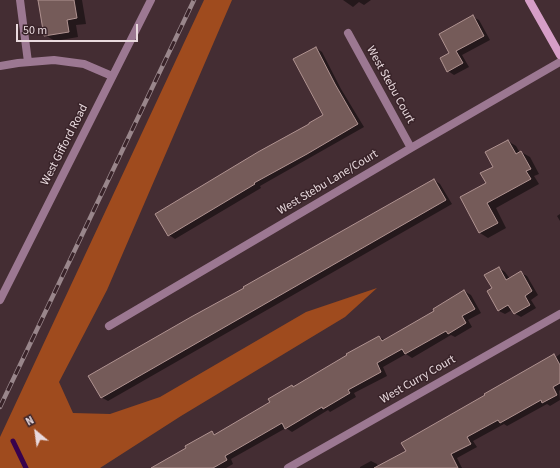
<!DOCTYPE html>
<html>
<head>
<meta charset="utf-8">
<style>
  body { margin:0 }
  #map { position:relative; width:560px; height:468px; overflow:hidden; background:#442d33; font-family:"Source Sans 3",sans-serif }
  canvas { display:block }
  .north { position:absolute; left:16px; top:412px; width:40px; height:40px; -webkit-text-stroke:3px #392329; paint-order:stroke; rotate:331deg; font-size:11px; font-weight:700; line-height:16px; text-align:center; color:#e9dade }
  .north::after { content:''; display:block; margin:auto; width:14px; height:18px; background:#e9dade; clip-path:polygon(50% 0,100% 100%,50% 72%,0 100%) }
  .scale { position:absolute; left:16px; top:24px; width:122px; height:18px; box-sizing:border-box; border:2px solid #e9dade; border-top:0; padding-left:5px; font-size:12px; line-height:14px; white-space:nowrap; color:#e9dade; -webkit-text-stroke:3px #392329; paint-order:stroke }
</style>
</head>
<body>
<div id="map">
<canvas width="560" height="468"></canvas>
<div class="north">N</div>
<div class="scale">50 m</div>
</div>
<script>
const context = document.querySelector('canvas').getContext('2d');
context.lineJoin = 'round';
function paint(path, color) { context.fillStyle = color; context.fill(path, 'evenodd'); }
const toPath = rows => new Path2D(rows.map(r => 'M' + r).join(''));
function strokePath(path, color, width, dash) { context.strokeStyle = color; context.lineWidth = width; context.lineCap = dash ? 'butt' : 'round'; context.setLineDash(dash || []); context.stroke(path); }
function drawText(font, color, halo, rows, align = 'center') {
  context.font = font + ' "Source Sans 3",sans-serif'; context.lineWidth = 3; context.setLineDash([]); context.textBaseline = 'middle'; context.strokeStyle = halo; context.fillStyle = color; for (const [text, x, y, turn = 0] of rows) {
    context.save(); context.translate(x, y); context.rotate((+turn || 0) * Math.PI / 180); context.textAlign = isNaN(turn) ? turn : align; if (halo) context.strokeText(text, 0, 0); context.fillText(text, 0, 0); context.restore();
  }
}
paint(toPath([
  [204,0,232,0,107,290,59,382,73,413,110,414,160,397,306,312,377,288,345,317,181,416,100,468,0,468,0,437]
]), '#9f4b1e');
paint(toPath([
  [39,0,82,0,86,24,76,25,78,37,55,41,45,35],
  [343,0,371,0,364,5,359,2,353,7],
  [473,17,479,20,490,40,462,55,469,67,454,75,448,71,451,53],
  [316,48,322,52,341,89,364,127,260,186,261,188,175,239,169,235,325,115],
  [508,141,516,146,520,153,521,152,530,157,539,174,534,176,539,184,496,208,506,228,488,238,480,233,487,184],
  [434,180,440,184,452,204,108,401,101,397,245,289],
  [560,214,560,221,557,216],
  [499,268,505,272,510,279,521,273,527,276,538,295,531,300,536,308,521,317,514,313,512,310,505,314,499,311,488,292,493,288],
  [464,291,471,295,481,313,468,320,472,327,455,337,451,335,412,358,406,354,383,367,387,376,354,393,356,397,330,412,328,410,292,432,286,428,231,459,233,464,226,468,153,468,212,432,216,435,271,403,292,386,294,387,379,337,385,340,436,312],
  [560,354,560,390,559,391,560,400,550,406,547,404,507,426,504,424,473,441,477,447,457,458,462,468,360,468,360,467,371,461,377,464,378,467,407,452,554,356,556,357]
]), '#0007');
strokePath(toPath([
  [13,441,26,468]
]), '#38024d', 5);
const building = toPath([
  [38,0,74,0,77,18,67,20,69,32,44,36,38,0],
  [473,15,484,36,456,51,463,63,447,72,440,58,449,53,439,34,473,15],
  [316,47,335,84,358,124,307,154,254,183,255,184,168,236,155,214,258,152,309,124,309,123,323,115,293,59,316,47],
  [508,140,516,154,521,151,531,169,526,171,531,179,487,203,498,223,479,233,460,197,486,183,480,173,493,167,485,152,508,140],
  [434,179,446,200,101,398,88,376,191,317,244,288,243,287,434,179],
  [499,267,506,280,521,271,532,291,525,296,530,305,514,314,508,305,498,311,487,291,492,288,484,275,499,267],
  [464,290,475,309,462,316,466,323,448,334,446,331,405,354,402,349,377,363,381,372,348,390,350,393,323,409,322,407,285,429,282,423,225,456,227,460,213,468,151,468,186,448,185,446,212,431,214,435,270,402,268,399,292,385,293,387,347,355,346,354,379,336,382,341,434,311,433,309,464,290],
  [554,354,560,365,560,383,553,387,557,395,542,403,541,400,500,423,498,420,467,437,471,444,451,454,458,468,374,468,406,451,401,443,485,395,484,394,554,354]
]);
paint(building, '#755b59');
strokePath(building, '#b09391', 1);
strokePath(toPath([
  [20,0,28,62],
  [0,66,18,63,54,60,84,64,112,76]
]), '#9c7892', 8);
strokePath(toPath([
  [348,33,411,148],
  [0,300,151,0],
  [109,326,411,148,560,62],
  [288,468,560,314]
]), '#9c7892', 8);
strokePath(toPath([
  [529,0,560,55]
]), '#d69ec7', 8);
const rail = toPath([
  [0,407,194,0]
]);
strokePath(rail, '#99868b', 4.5);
strokePath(rail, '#392329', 3, [9]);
drawText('12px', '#e9dade', '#392329', [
  ["West Stebu Court",390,85,61],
  ["West Gifford Road",65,145,-63],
  ["West Stebu Lane/Court",328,183,-31],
  ["West Curry Court",418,380,-30]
]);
</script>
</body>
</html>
